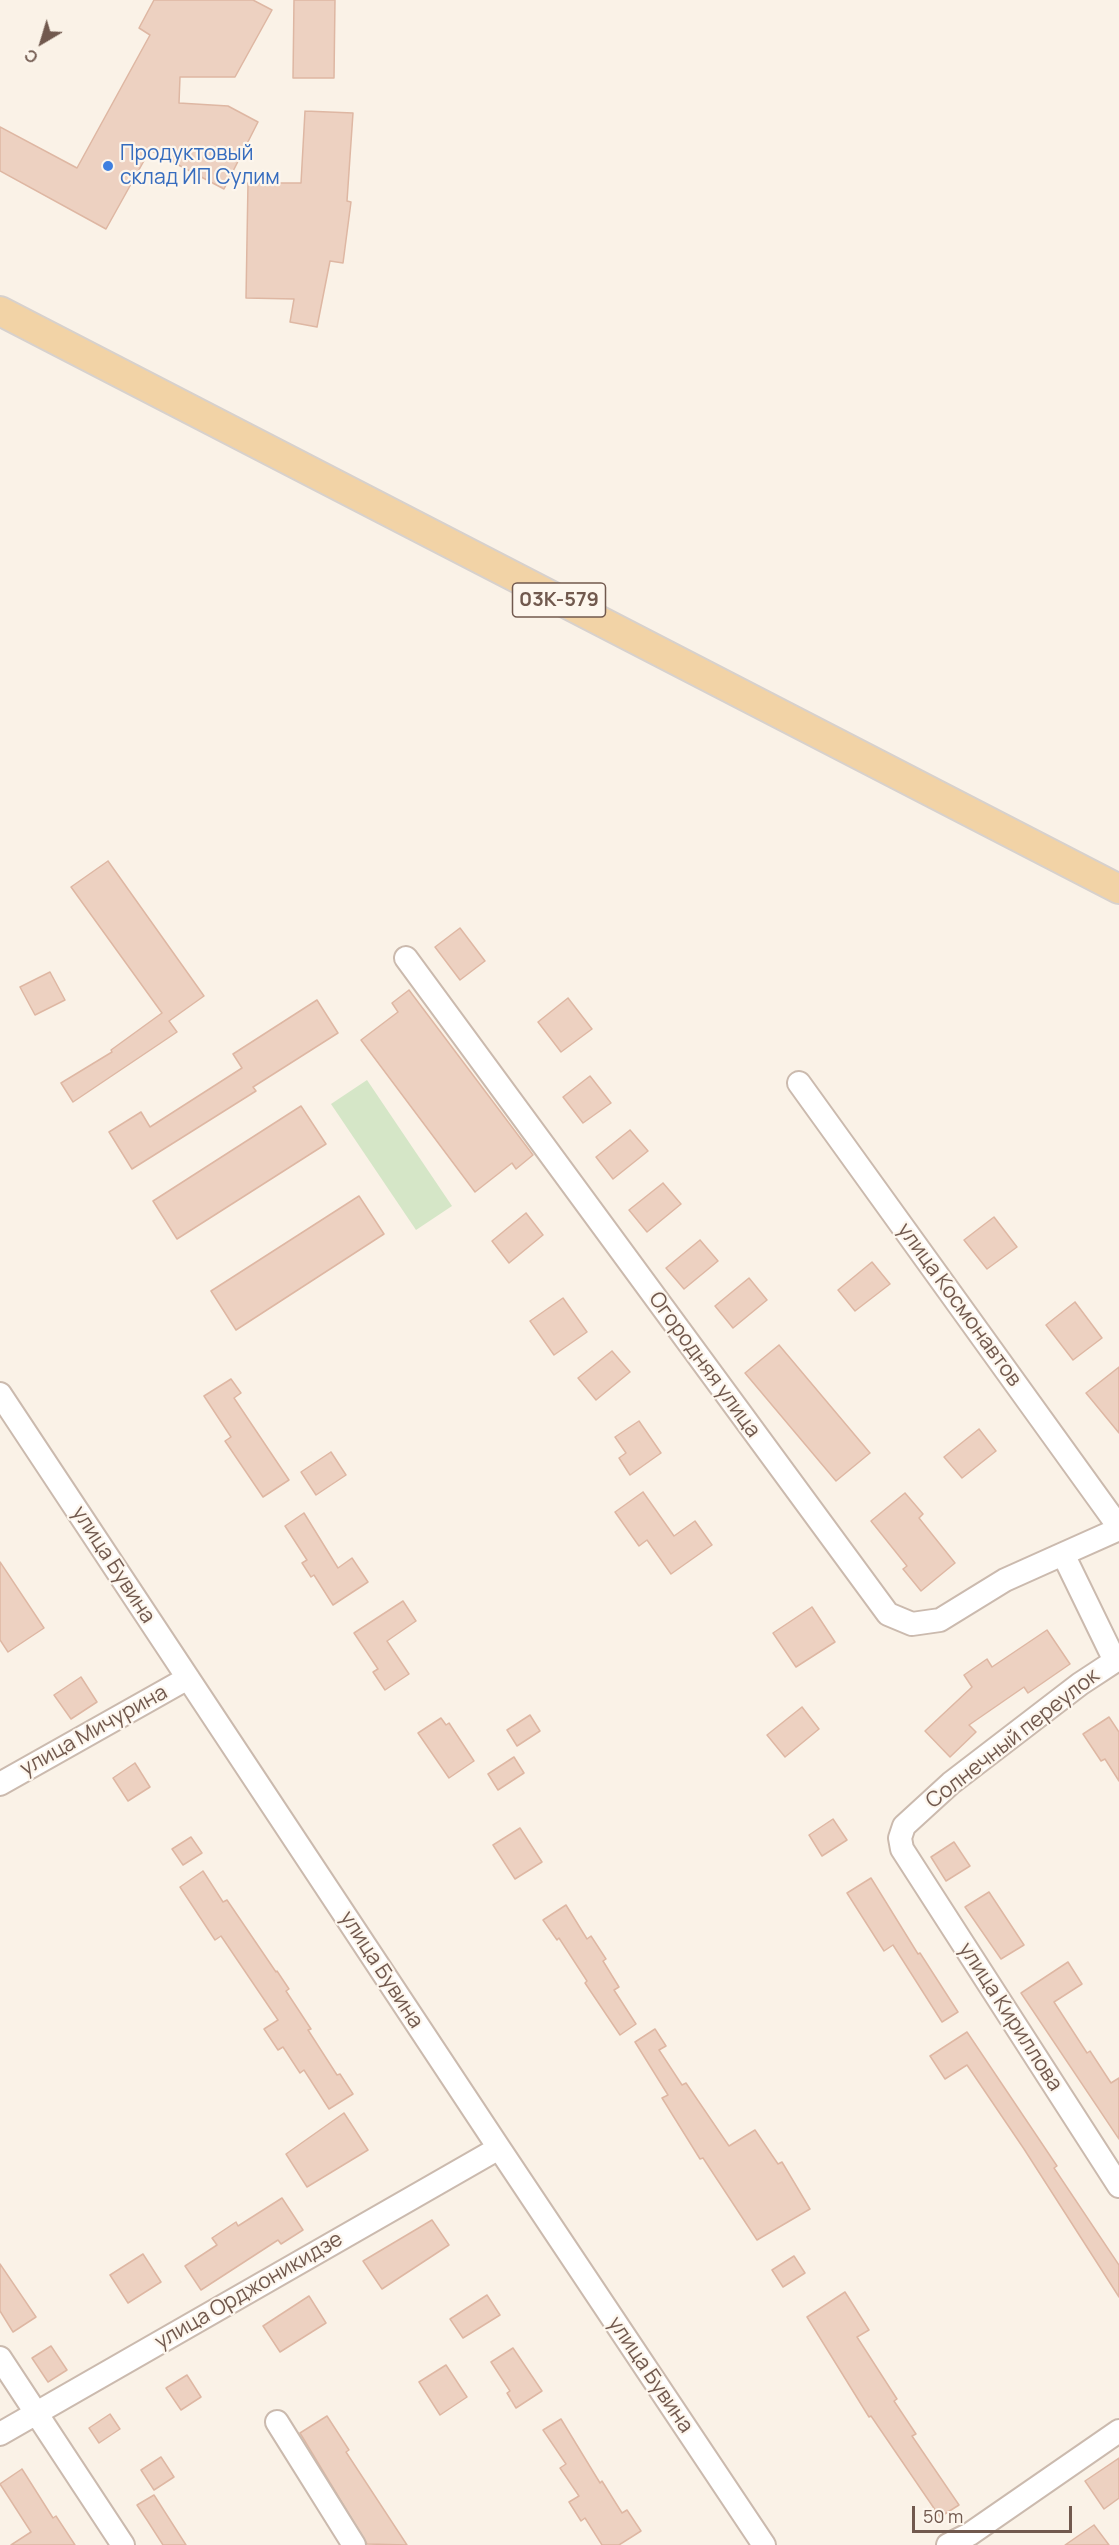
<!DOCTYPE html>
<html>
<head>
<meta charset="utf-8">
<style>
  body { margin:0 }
  #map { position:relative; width:1119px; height:2545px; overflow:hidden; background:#faf2e7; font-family:Manrope,sans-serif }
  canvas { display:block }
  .north { position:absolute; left:12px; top:12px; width:60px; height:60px; -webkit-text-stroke:4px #fdf6ed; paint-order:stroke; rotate:218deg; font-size:16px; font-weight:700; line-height:24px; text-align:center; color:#71594e }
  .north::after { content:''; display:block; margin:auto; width:21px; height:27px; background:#71594e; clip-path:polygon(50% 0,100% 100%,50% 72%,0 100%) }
  .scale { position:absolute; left:912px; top:2506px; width:160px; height:27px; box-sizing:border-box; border:3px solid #71594e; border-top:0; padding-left:8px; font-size:18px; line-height:21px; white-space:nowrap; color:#71594e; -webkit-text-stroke:4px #fdf6ed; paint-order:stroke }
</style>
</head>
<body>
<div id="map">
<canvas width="1119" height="2545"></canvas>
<div class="north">С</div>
<div class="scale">50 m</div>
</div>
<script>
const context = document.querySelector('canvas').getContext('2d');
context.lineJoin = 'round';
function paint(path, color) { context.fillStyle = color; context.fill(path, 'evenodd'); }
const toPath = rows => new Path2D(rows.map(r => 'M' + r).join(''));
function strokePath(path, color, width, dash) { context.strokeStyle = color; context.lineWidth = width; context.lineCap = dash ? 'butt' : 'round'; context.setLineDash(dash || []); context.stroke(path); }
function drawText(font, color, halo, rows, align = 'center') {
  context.font = font + ' Manrope,sans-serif'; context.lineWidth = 4.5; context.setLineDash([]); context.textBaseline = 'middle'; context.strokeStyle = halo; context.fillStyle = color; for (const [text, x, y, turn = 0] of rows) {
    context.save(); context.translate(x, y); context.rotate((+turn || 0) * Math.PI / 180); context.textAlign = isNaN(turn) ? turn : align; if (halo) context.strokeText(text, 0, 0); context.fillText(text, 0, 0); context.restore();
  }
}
paint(toPath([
  [367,1080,452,1206,416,1230,331,1104]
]), '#d5e6c7');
const building = toPath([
  [154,0,253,0,272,10,235,77,180,77,179,103,228,106,258,122,224,189,150,150,106,229,0,171,0,127,77,168,150,35,139,28,154,0],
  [294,0,335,0,334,78,293,78,294,0],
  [305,111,353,113,347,201,351,202,343,263,330,261,317,327,290,322,294,299,246,298,248,183,301,183,305,111],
  [108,861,204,996,169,1021,177,1032,73,1102,61,1083,112,1052,111,1050,162,1013,71,887,108,861],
  [460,928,485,961,460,980,435,947,460,928],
  [50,972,65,1000,35,1015,20,987,50,972],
  [409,990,533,1155,516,1169,512,1163,475,1192,361,1040,398,1012,392,1003,409,990],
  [568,998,592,1029,561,1052,538,1022,568,998],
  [317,1000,338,1033,253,1087,256,1091,132,1169,109,1132,141,1112,150,1127,242,1068,233,1054,317,1000],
  [590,1076,611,1103,583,1123,563,1097,590,1076],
  [301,1106,326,1144,177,1239,153,1201,301,1106],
  [630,1130,648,1151,613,1179,596,1157,630,1130],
  [663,1183,681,1204,647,1232,629,1210,663,1183],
  [359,1196,384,1234,236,1330,211,1291,359,1196],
  [526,1213,543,1235,509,1263,492,1241,526,1213],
  [994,1217,1017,1247,987,1269,964,1240,994,1217],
  [700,1240,718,1261,684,1289,666,1268,700,1240],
  [872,1262,890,1284,855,1311,838,1290,872,1262],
  [749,1278,767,1300,733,1328,715,1306,749,1278],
  [563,1298,587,1332,554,1355,530,1321,563,1298],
  [1075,1302,1102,1338,1073,1360,1046,1325,1075,1302],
  [779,1345,870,1453,836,1481,745,1373,779,1345],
  [612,1351,630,1372,596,1400,578,1378,612,1351],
  [1119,1367,1119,1433,1086,1393,1119,1367],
  [231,1379,241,1393,234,1398,289,1480,263,1497,225,1441,231,1437,204,1396,231,1379],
  [639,1421,661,1453,630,1475,619,1458,626,1453,615,1437,639,1421],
  [979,1429,996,1451,962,1478,944,1457,979,1429],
  [331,1452,346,1475,316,1495,301,1472,331,1452],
  [643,1492,674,1536,695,1521,712,1545,671,1574,647,1540,639,1546,615,1512,643,1492],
  [905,1493,923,1514,919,1518,955,1563,921,1591,903,1569,907,1566,871,1521,905,1493],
  [304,1513,338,1568,352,1558,368,1582,333,1605,314,1575,311,1577,302,1563,307,1560,285,1526,304,1513],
  [0,1562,44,1628,8,1652,0,1640,0,1562],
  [403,1601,416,1621,387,1641,409,1674,385,1690,373,1672,378,1669,354,1633,403,1601],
  [812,1607,835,1642,796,1667,773,1633,812,1607],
  [1047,1630,1070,1664,1028,1693,1024,1687,969,1725,976,1732,950,1757,925,1731,972,1687,964,1675,987,1659,992,1667,1047,1630],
  [81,1677,97,1702,71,1719,54,1695,81,1677],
  [802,1707,819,1729,785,1757,767,1735,802,1707],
  [530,1715,540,1731,517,1746,507,1730,530,1715],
  [1109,1717,1119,1732,1119,1781,1105,1759,1101,1761,1083,1734,1109,1717],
  [441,1718,446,1725,449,1723,474,1761,449,1778,418,1733,441,1718],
  [514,1757,524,1773,498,1790,488,1774,514,1757],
  [135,1763,150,1787,128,1801,113,1778,135,1763],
  [833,1819,847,1840,822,1856,809,1835,833,1819],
  [520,1828,542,1862,515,1879,493,1845,520,1828],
  [191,1837,202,1853,183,1865,172,1849,191,1837],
  [954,1842,970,1866,946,1881,931,1857,954,1842],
  [203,1871,223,1902,227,1900,276,1972,277,1971,289,1989,286,1991,311,2029,308,2030,337,2075,340,2074,353,2094,329,2109,304,2070,300,2073,283,2047,278,2050,264,2029,278,2020,221,1936,215,1940,180,1887,203,1871],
  [871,1878,918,1954,920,1953,958,2012,942,2022,893,1945,884,1951,847,1893,871,1878],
  [989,1892,1024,1945,1001,1959,965,1907,989,1892],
  [566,1905,587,1939,591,1936,606,1959,603,1961,619,1987,614,1990,636,2024,620,2035,585,1983,587,1981,559,1938,557,1940,543,1920,566,1905],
  [1068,1962,1082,1984,1054,2002,1087,2053,1090,2051,1111,2083,1119,2078,1119,2139,1021,1993,1068,1962],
  [655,2029,666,2046,659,2050,682,2085,686,2083,729,2146,755,2130,778,2164,782,2162,810,2209,757,2240,703,2158,700,2159,662,2098,668,2095,635,2042,655,2029],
  [967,2032,1057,2166,1054,2168,1119,2265,1119,2297,1024,2149,967,2065,945,2079,930,2056,967,2032],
  [344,2113,368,2150,307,2187,286,2154,344,2113],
  [282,2198,303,2230,281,2244,278,2240,201,2290,185,2266,217,2245,212,2238,236,2222,238,2226,282,2198],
  [432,2220,449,2245,382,2289,363,2261,432,2220],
  [143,2254,161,2282,128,2303,110,2275,143,2254],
  [794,2256,805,2273,783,2287,772,2270,794,2256],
  [0,2264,36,2317,13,2332,0,2311,0,2264],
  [845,2292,869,2330,857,2337,897,2399,894,2401,916,2434,912,2436,959,2505,940,2517,871,2416,869,2417,807,2317,845,2292],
  [487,2295,500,2315,463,2338,450,2319,487,2295],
  [309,2296,326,2323,280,2352,263,2326,309,2296],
  [51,2346,67,2370,48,2382,32,2358,51,2346],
  [513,2348,542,2391,516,2408,507,2393,510,2391,491,2362,513,2348],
  [446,2365,467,2397,440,2415,419,2382,446,2365],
  [187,2375,201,2397,181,2410,166,2388,187,2375],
  [110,2414,120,2429,99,2443,89,2428,110,2414],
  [327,2416,349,2450,346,2452,407,2545,367,2544,300,2433,327,2416],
  [561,2419,600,2483,602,2481,622,2513,627,2510,641,2531,619,2545,602,2545,585,2518,581,2521,569,2502,579,2496,560,2468,566,2464,543,2430,561,2419],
  [161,2457,174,2477,154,2490,141,2470,161,2457],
  [1119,2458,1119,2498,1104,2509,1085,2481,1119,2458],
  [22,2469,53,2518,56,2516,75,2545,11,2545,31,2532,0,2484,22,2469],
  [154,2495,186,2545,163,2545,147,2520,137,2505,154,2495],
  [1094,2525,1109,2545,1065,2545,1094,2525]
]);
paint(building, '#edd1c1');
strokePath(building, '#deb7a3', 1.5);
const minor = toPath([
  [406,958,888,1614,912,1624,940,1620,1005,1580,1063,1554],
  [799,1083,1119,1527],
  [0,1394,499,2148,764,2545],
  [1119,1529,1063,1554,1115,1661,1080,1684,951,1783,904,1826,900,1838,902,1849,1119,2186],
  [0,1784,188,1678],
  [0,2358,123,2545],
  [277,2422,354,2545],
  [0,2434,499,2148],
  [948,2545,970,2534,1119,2431]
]);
const major = toPath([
  [0,311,1119,889]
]);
strokePath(minor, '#cbbaae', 26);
strokePath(major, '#d7d1cd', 32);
strokePath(minor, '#fff', 22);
strokePath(major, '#f2d3a6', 28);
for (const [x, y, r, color] of [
  [108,166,6,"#3f7fe0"]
]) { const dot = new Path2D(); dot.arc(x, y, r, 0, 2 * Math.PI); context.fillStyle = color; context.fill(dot); strokePath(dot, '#fdf6ed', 2); }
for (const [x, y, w] of [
  [559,600,93]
]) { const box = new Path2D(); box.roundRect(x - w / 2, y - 17, w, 34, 4.5); context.fillStyle = '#fdf6ed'; context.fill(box); strokePath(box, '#71594e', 1.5); }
drawText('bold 20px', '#71594e', null, [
  ["03К-579",559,600]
]);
drawText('21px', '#366cbe', '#fdf6ed', [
  ["Продуктовый",120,154],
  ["склад ИП Сулим",120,178]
], 'left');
drawText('21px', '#71594e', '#fdf6ed', [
  ["улица Космонавтов",959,1305,54],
  ["Огородняя улица",704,1365,54],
  ["улица Бувина",113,1565,57],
  ["улица Мичурина",94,1731,-29],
  ["Солнечный переулок",1013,1739,-38],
  ["улица Бувина",381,1970,57],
  ["улица Кириллова",1010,2017,57],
  ["улица Орджоникидзе",249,2291,-30],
  ["улица Бувина",650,2375,56]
]);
</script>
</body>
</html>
